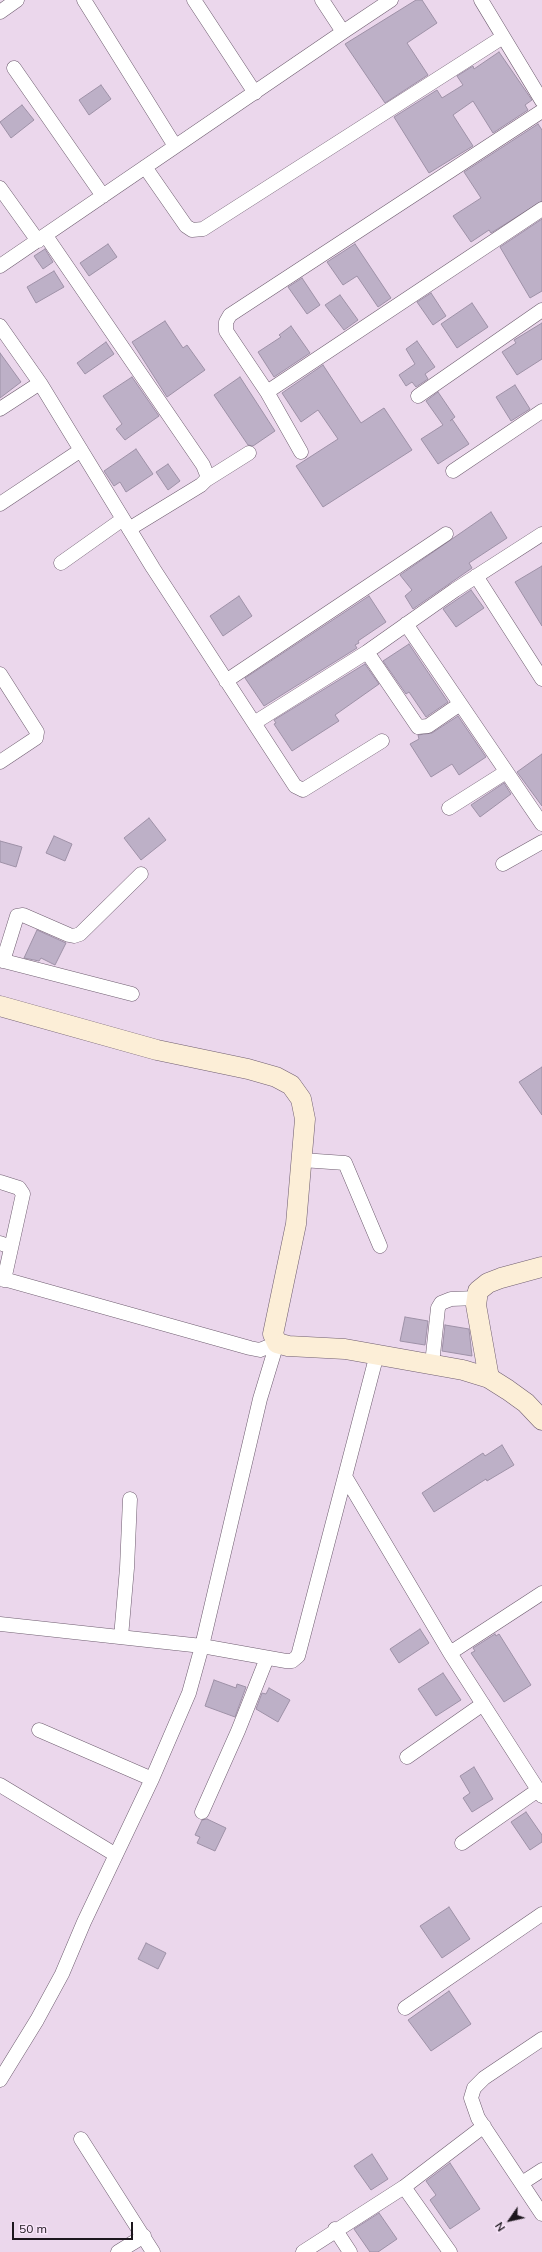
<!DOCTYPE html>
<html>
<head>
<meta charset="utf-8">
<style>
  body { margin:0 }
  #map { position:relative; width:542px; height:2252px; overflow:hidden; background:#ebd7ec; font-family:Mulish,sans-serif }
  canvas { display:block }
  .north { position:absolute; left:490px; top:2200px; width:40px; height:40px; -webkit-text-stroke:3px #f8e4f9; paint-order:stroke; rotate:236deg; font-size:11px; font-weight:700; line-height:16px; text-align:center; color:#1c161d }
  .north::after { content:''; display:block; margin:auto; width:14px; height:18px; background:#1c161d; clip-path:polygon(50% 0,100% 100%,50% 72%,0 100%) }
  .scale { position:absolute; left:12px; top:2222px; width:121px; height:18px; box-sizing:border-box; border:2px solid #1c161d; border-top:0; padding-left:5px; font-size:12px; line-height:14px; white-space:nowrap; color:#1c161d; -webkit-text-stroke:3px #f8e4f9; paint-order:stroke }
</style>
</head>
<body>
<div id="map">
<canvas width="542" height="2252"></canvas>
<div class="north">N</div>
<div class="scale">50 m</div>
</div>
<script>
const context = document.querySelector('canvas').getContext('2d');
context.lineJoin = 'round';
function paint(path, color) { context.fillStyle = color; context.fill(path, 'evenodd'); }
const toPath = rows => new Path2D(rows.map(r => 'M' + r).join(''));
function strokePath(path, color, width, dash) { context.strokeStyle = color; context.lineWidth = width; context.lineCap = dash ? 'butt' : 'round'; context.setLineDash(dash || []); context.stroke(path); }
const building = toPath([
  [416,0,422,0,437,23,407,43,428,75,385,103,345,44,416,0],
  [499,52,532,100,525,105,528,110,493,133,473,101,453,115,473,146,429,173,394,117,437,90,442,98,463,85,457,76,473,66,474,69,499,52],
  [101,85,111,99,89,115,79,100,101,85],
  [22,105,34,120,11,138,0,122,22,105],
  [538,124,542,130,542,201,491,233,489,230,471,242,453,216,481,198,464,172,538,124],
  [542,219,542,291,530,298,500,247,542,219],
  [108,244,117,257,89,276,80,263,108,244],
  [355,244,391,298,378,307,357,276,343,285,327,262,355,244],
  [45,249,53,262,43,269,34,256,45,249],
  [54,271,64,287,36,303,27,287,54,271],
  [302,278,320,305,307,314,288,287,302,278],
  [431,293,446,316,433,325,417,302,431,293],
  [340,295,358,320,344,330,325,305,340,295],
  [472,303,488,327,457,348,441,324,472,303],
  [165,321,183,348,187,345,205,370,167,397,132,342,165,321],
  [542,323,542,359,517,375,502,352,516,343,514,340,542,323],
  [291,326,310,353,274,377,258,352,281,337,279,335,291,326],
  [417,341,435,367,425,374,428,379,416,387,412,382,406,386,399,375,415,364,406,349,417,341],
  [106,342,114,354,85,374,77,363,106,342],
  [0,353,21,382,0,398,0,353],
  [323,365,361,423,384,408,412,450,323,507,296,466,338,439,318,410,301,422,282,393,323,365],
  [132,377,159,416,125,440,116,429,122,424,103,396,132,377],
  [240,377,275,431,253,446,248,445,214,395,240,377],
  [515,385,530,409,511,421,496,397,515,385],
  [438,392,455,417,450,421,452,419,469,444,438,464,421,439,443,425,426,401,438,392],
  [136,449,153,474,126,492,120,482,114,486,104,471,136,449],
  [168,464,180,481,168,490,156,472,168,464],
  [491,512,507,538,469,563,472,568,413,609,405,596,412,590,400,575,491,512],
  [542,566,542,626,515,582,542,566],
  [471,590,484,608,456,627,443,609,471,590],
  [239,596,252,616,223,636,210,616,239,596],
  [369,596,386,622,358,641,359,643,355,645,357,648,264,706,245,678,369,596],
  [409,644,448,702,426,717,409,692,406,694,383,661,409,644],
  [365,664,379,684,335,715,339,721,292,751,274,724,276,723,274,720,365,664],
  [458,716,486,757,459,775,452,764,431,777,410,744,419,739,418,735,432,733,458,716],
  [542,754,542,806,517,772,542,754],
  [504,783,511,794,480,817,471,805,504,783],
  [149,818,166,840,141,860,124,838,149,818],
  [54,836,72,844,65,861,46,853,54,836],
  [0,841,22,847,16,867,0,862,0,841],
  [37,930,66,943,55,965,41,958,39,961,24,958,37,930],
  [542,1067,542,1115,519,1082,542,1067],
  [405,1317,428,1321,425,1345,400,1341,405,1317],
  [445,1325,469,1329,472,1356,442,1351,445,1325],
  [502,1445,514,1465,487,1481,486,1479,434,1512,422,1493,483,1453,485,1456,502,1445],
  [420,1629,429,1643,399,1663,390,1649,420,1629],
  [495,1634,496,1636,499,1634,531,1685,504,1702,471,1653,475,1651,473,1648,495,1634],
  [443,1673,461,1700,436,1716,418,1689,443,1673],
  [214,1680,236,1688,237,1684,246,1687,235,1717,205,1706,214,1680],
  [269,1688,290,1700,278,1722,256,1709,262,1693,266,1694,269,1688],
  [474,1767,493,1799,472,1812,463,1798,470,1793,460,1776,474,1767],
  [526,1812,542,1835,542,1842,530,1850,511,1822,526,1812],
  [207,1819,226,1828,215,1851,197,1843,200,1837,195,1835,202,1820,207,1819],
  [449,1907,470,1939,442,1958,420,1926,449,1907],
  [146,1943,166,1953,158,1969,138,1959,146,1943],
  [449,1991,471,2024,431,2051,408,2020,449,1991],
  [372,2154,388,2179,371,2190,354,2166,372,2154],
  [450,2163,480,2209,450,2229,430,2200,436,2195,426,2181,450,2163],
  [379,2213,397,2239,378,2252,370,2252,354,2229,379,2213]
]);
paint(building, '#bdb0c7');
strokePath(building, '#9e91a7', 1);
const street = toPath([
  [84,0,175,146],
  [194,0,255,93],
  [322,0,343,32,391,0],
  [481,0,542,101],
  [0,12,17,0],
  [14,68,103,196],
  [145,167,186,226,192,230,203,229,503,37],
  [0,188,38,241],
  [46,236,203,465,207,475,206,480,201,485,129,529],
  [0,266,343,32],
  [0,326,40,383,153,568,254,723,367,652,455,590,542,534],
  [267,392,542,209],
  [418,396,542,310],
  [0,409,40,383],
  [301,452,267,392,226,331,226,322,230,315,542,111],
  [453,471,542,411],
  [206,480,249,453],
  [0,504,81,450],
  [61,563,123,519],
  [476,576,542,679],
  [406,624,542,824],
  [367,652,418,727,428,726,460,704],
  [0,674,37,732,36,738,0,762],
  [226,681,446,534],
  [254,723,295,786,303,790,382,741],
  [449,808,506,772],
  [503,864,542,842],
  [0,960,132,994],
  [3,961,17,916,23,915,69,935,74,936,80,934,141,874],
  [302,1160,345,1163,380,1246],
  [0,1182,19,1188,23,1194,4,1280],
  [0,1243,11,1247],
  [0,1278,250,1348,260,1350,277,1343],
  [432,1364,438,1308,441,1303,451,1299,477,1298],
  [346,1478,450,1653,542,1796],
  [0,1624,202,1646,260,1399,277,1343],
  [121,1637,127,1568,130,1499],
  [450,1653,542,1593],
  [39,1730,152,1779],
  [407,1757,483,1704],
  [0,1785,116,1855],
  [202,1812,238,1731,267,1658],
  [462,1843,538,1790],
  [405,2008,542,1914],
  [542,2039,484,2078,474,2088,471,2098,478,2118,542,2214],
  [0,2080,37,2020,62,1974,84,1922,152,1779,189,1693,202,1646,286,1661,292,1661,298,1656,377,1354],
  [81,2139,153,2252],
  [522,2183,542,2170],
  [404,2187,450,2252],
  [335,2229,350,2252],
  [118,2252,144,2236],
  [303,2252,404,2187,484,2126]
]);
const secondary = toPath([
  [0,1006,157,1050,248,1069,276,1077,291,1085,301,1099,305,1119,296,1224,273,1334,277,1343,288,1346,345,1349,463,1370,489,1378,508,1390,526,1403,542,1420],
  [489,1378,476,1305,478,1291,488,1283,501,1278,542,1267]
]);
strokePath(street, '#6f5e70', 15);
strokePath(secondary, '#6f5e70', 21);
strokePath(street, '#fff', 14);
strokePath(secondary, '#fceed7', 20);
</script>
</body>
</html>
